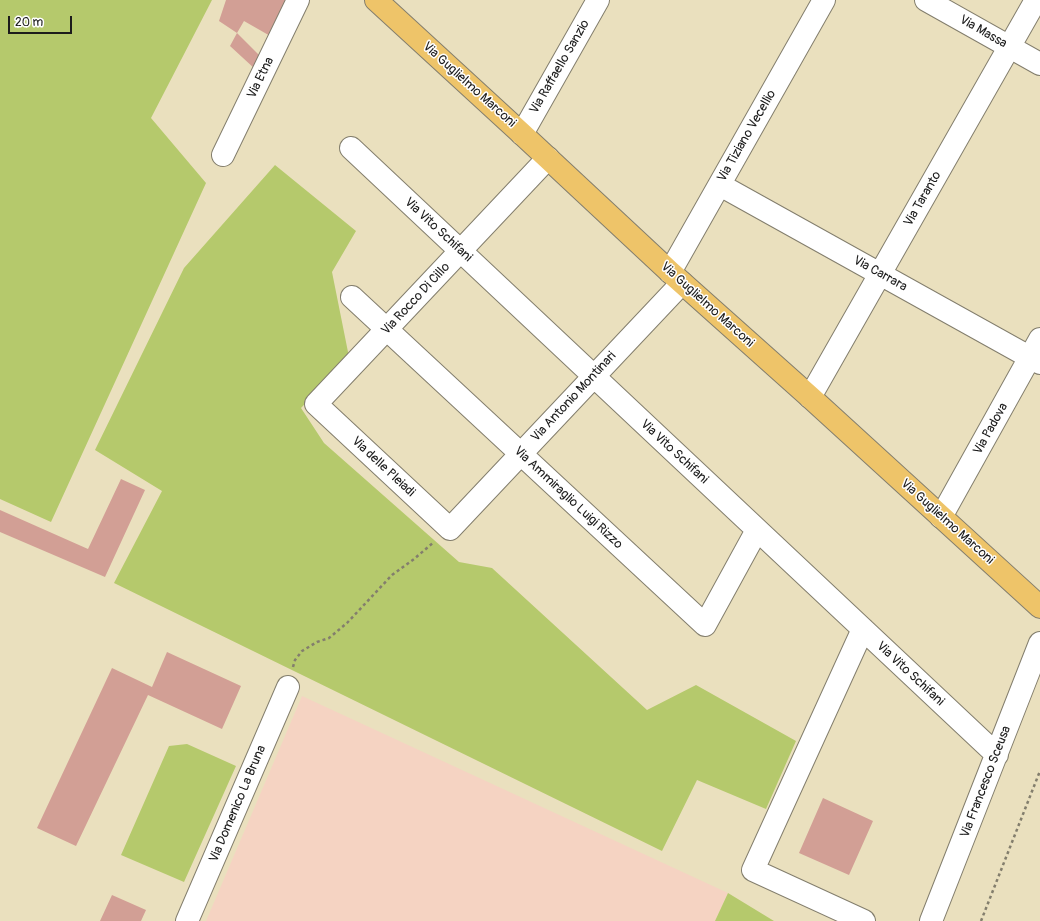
<!DOCTYPE html>
<html>
<head>
<meta charset="utf-8">
<style>
  body { margin:0 }
  #map { position:relative; width:1040px; height:921px; overflow:hidden; background:#eae0be; font-family:Pangolin,sans-serif }
  canvas { display:block }
  .scale { position:absolute; left:8px; top:16px; width:64px; height:18px; box-sizing:border-box; border:2px solid #1c1c1c; border-top:0; padding-left:5px; font-size:12px; line-height:14px; white-space:nowrap; color:#1c1c1c; -webkit-text-stroke:3px #fff; paint-order:stroke }
</style>
</head>
<body>
<div id="map">
<canvas width="1040" height="921"></canvas>
<div class="scale">20 m</div>
</div>
<script>
const context = document.querySelector('canvas').getContext('2d');
context.lineJoin = 'round';
function paint(path, color) { context.fillStyle = color; context.fill(path, 'evenodd'); }
const toPath = rows => new Path2D(rows.map(r => 'M' + r).join(''));
function strokePath(path, color, width, dash) { context.strokeStyle = color; context.lineWidth = width; context.lineCap = dash ? 'butt' : 'round'; context.setLineDash(dash || []); context.stroke(path); }
function drawText(font, color, halo, rows, align = 'center') {
  context.font = font + ' Pangolin,sans-serif'; context.lineWidth = 3; context.setLineDash([]); context.textBaseline = 'middle'; context.strokeStyle = halo; context.fillStyle = color; for (const [text, x, y, turn = 0] of rows) {
    context.save(); context.translate(x, y); context.rotate((+turn || 0) * Math.PI / 180); context.textAlign = isNaN(turn) ? turn : align; if (halo) context.strokeText(text, 0, 0); context.fillText(text, 0, 0); context.restore();
  }
}
paint(toPath([
  [302,696,728,893,715,921,206,921]
]), '#f5d3c2');
paint(toPath([
  [0,0,212,0,151,118,206,183,51,522,0,499],
  [275,165,356,231,332,272,349,357,301,408,324,443,459,562,492,568,647,710,696,685,796,741,766,809,697,780,662,851,114,583,162,491,95,450,184,268],
  [187,744,236,766,184,882,121,855,169,746],
  [728,893,774,921,715,921]
]), '#b5c96c');
paint(toPath([
  [226,0,291,0,272,37,244,21,237,33,219,21],
  [237,33,261,57,255,69,230,46],
  [121,479,145,490,105,577,0,532,0,510,88,549],
  [167,652,241,686,222,729,148,695,76,846,37,828,112,668,152,687],
  [823,798,873,821,849,875,799,853],
  [112,895,146,910,141,921,100,921]
]), '#d29f95');
const minor = toPath([
  [926,0,1040,64],
  [522,134,598,0],
  [351,148,997,755],
  [223,155,298,0],
  [548,158,316,404,450,529,682,283],
  [720,185,1040,363],
  [670,272,824,0],
  [352,297,705,625,757,530],
  [810,397,1036,0],
  [941,517,1040,339],
  [863,629,753,870,864,921],
  [187,921,288,687],
  [931,921,1040,643]
]);
const major = toPath([
  [376,0,522,134,670,272,810,397,1040,607]
]);
strokePath(minor, '#837e6d', 24);
strokePath(major, '#837e6d', 24);
strokePath(toPath([
  [293,667,295,660,302,651,317,642,329,638,347,623,392,575,414,559,434,542],
  [981,921,1040,771]
]), '#837e6d', 2.5, [3, 3]);
strokePath(minor, '#fff', 22);
strokePath(major, '#eec469', 22);
drawText('13px', '#1c1c1c', '#fff', [
  ["Via Massa",983,32,30],
  ["Via Raffaello Sanzio",560,67,-60],
  ["Via Etna",261,78,-64],
  ["Via Guglielmo Marconi",469,85,42],
  ["Via Tiziano Vecellio",747,136,-60],
  ["Via Taranto",923,199,-60],
  ["Via Vito Schifani",438,230,43],
  ["Via Carrara",880,274,29],
  ["Via Rocco Di Cillo",416,299,-47],
  ["Via Guglielmo Marconi",707,305,42],
  ["Via Antonio Montinari",574,397,-47],
  ["Via Padova",991,429,-61],
  ["Via Vito Schifani",674,452,43],
  ["Via delle Pleiadi",383,467,43],
  ["Via Ammiraglio Luigi Rizzo",568,498,43],
  ["Via Guglielmo Marconi",947,522,42],
  ["Via Vito Schifani",910,674,43],
  ["Via Francesco Sceusa",986,782,-69],
  ["Via Domenico La Bruna",238,804,-67]
]);
</script>
</body>
</html>
